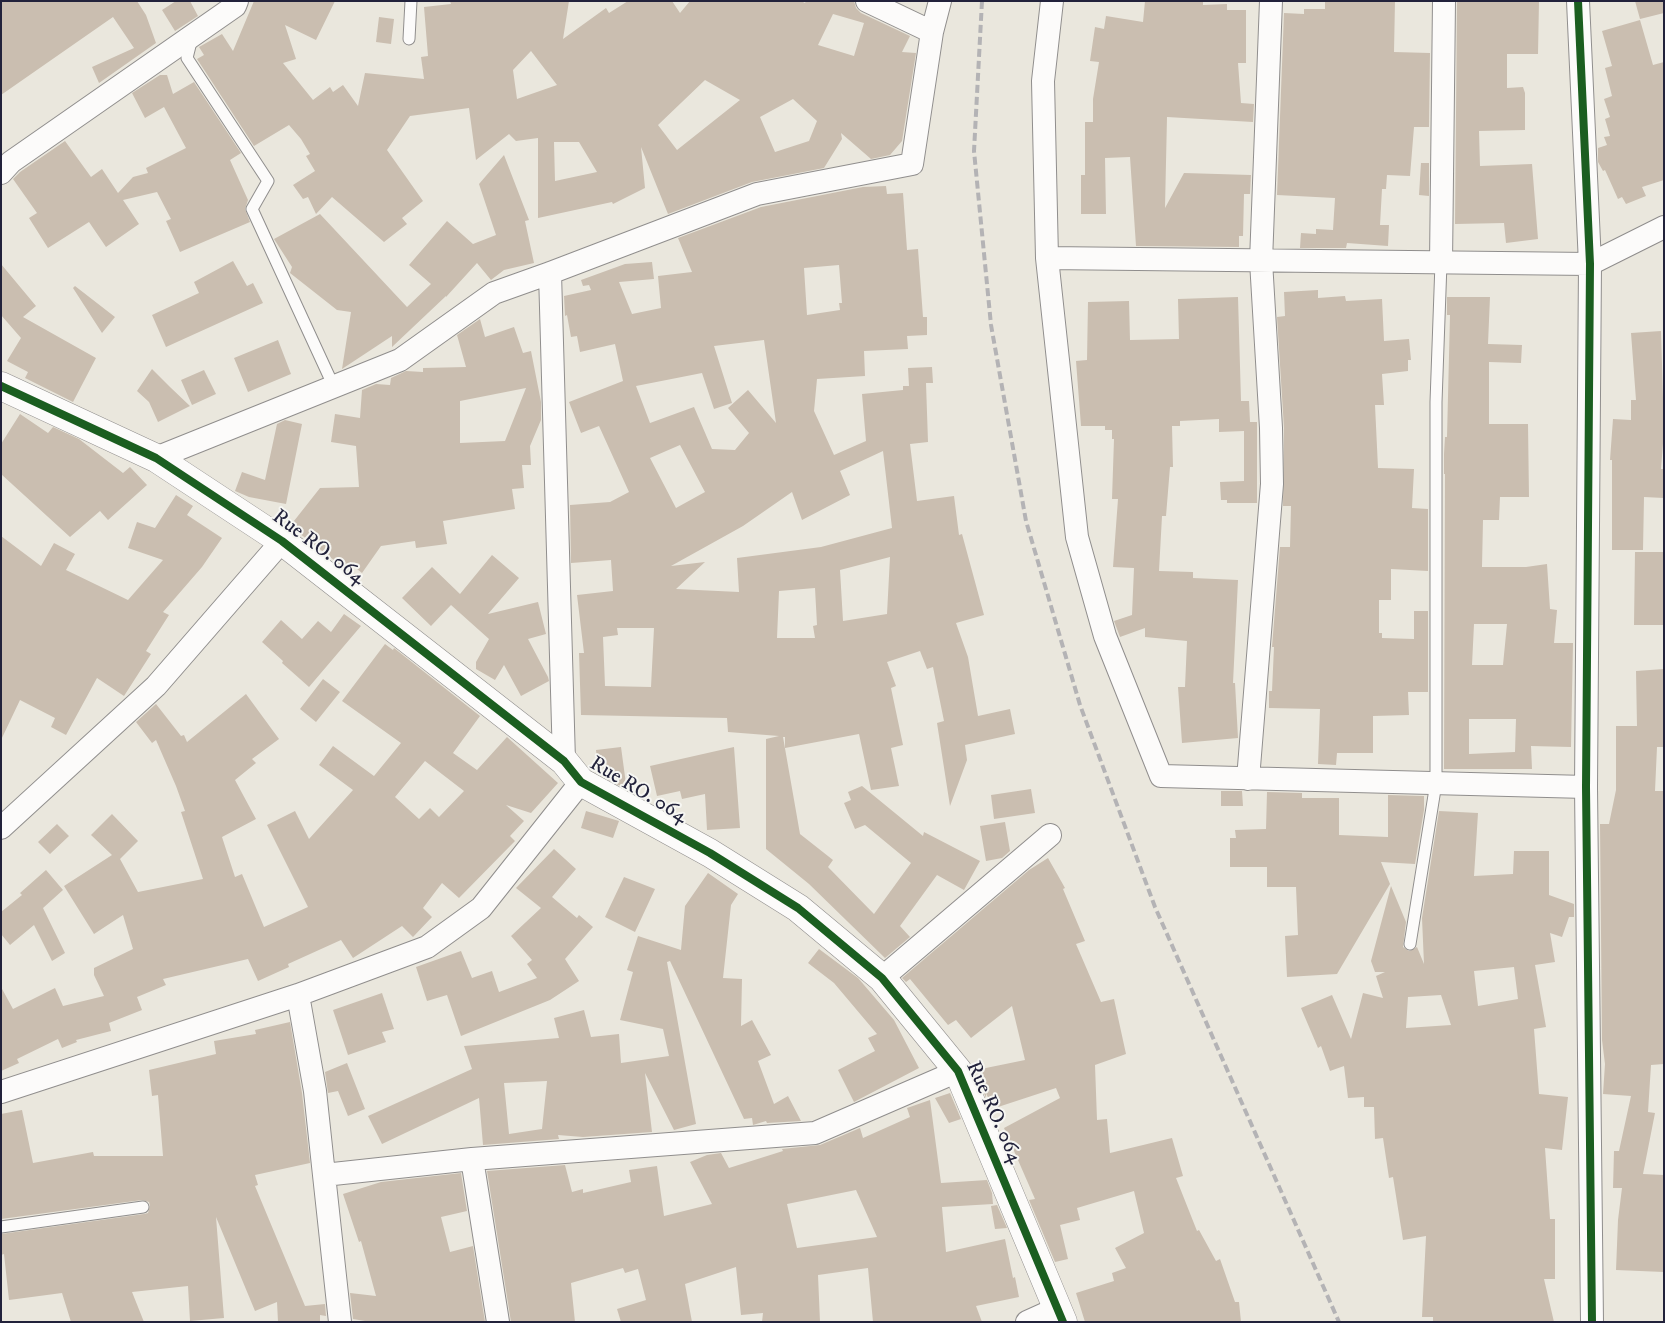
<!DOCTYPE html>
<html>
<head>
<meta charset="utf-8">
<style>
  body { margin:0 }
  #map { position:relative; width:1665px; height:1323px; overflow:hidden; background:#eae7dd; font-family:"IM FELL DW Pica",serif }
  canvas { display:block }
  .frame { position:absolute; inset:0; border:2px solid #22223b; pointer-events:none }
</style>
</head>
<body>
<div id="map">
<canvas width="1665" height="1323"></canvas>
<div class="frame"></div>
</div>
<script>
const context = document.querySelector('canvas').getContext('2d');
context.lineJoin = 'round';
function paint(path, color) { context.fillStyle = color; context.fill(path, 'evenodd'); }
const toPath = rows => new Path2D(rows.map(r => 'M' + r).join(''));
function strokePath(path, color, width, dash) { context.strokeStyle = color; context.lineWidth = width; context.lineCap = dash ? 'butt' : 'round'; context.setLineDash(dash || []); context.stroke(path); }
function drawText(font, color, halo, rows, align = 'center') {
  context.font = font + ' "IM FELL DW Pica",serif'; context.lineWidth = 4; context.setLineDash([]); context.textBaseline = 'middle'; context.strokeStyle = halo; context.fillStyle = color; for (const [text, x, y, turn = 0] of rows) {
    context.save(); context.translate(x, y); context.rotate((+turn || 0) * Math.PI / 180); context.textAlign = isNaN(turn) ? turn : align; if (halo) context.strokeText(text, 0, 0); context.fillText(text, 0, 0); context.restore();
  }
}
paint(toPath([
  [1,1,137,1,146,15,156,43,99,83,92,67,134,48,113,17,1,95],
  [176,1,190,1,198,16,175,31,162,10],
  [254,1,335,1,316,40,285,25,296,59,283,63,313,100,330,87,333,92,343,85,358,106,365,73,424,79,421,57,428,56,424,7,451,4,450,1,569,1,563,39,606,8,609,13,628,1,672,1,680,13,690,1,801,1,805,3,806,1,854,1,856,8,861,13,910,36,902,52,916,53,902,141,890,155,871,159,841,133,842,139,824,168,752,182,668,214,641,147,645,188,613,204,612,202,538,218,538,138,516,141,509,134,476,160,469,108,410,116,387,150,423,201,402,218,407,224,384,242,332,197,316,214,308,197,303,199,293,185,315,171,306,156,310,154,301,139,289,125,254,146,197,59,204,55,199,47,222,34,233,51],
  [833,14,864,23,854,56,818,45],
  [531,51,557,85,517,99,513,70],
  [705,80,740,100,677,150,658,125],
  [793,99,817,121,809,141,775,152,760,117],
  [554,142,579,142,597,172,555,181],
  [1145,1,1203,1,1203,5,1227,4,1227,10,1246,10,1246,63,1238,63,1241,103,1254,104,1253,122,1167,117,1165,208,1184,173,1251,175,1250,194,1244,194,1243,236,1239,236,1239,247,1136,246,1130,157,1105,158,1106,214,1081,214,1081,175,1085,175,1085,122,1093,122,1093,99,1099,62,1090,61,1095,27,1104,29,1106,16,1143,22],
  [1325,1,1395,1,1394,52,1430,53,1429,127,1414,127,1410,176,1387,175,1386,189,1382,189,1380,225,1389,225,1388,246,1347,243,1346,248,1300,248,1301,233,1316,234,1316,229,1333,230,1335,198,1277,195,1284,13,1304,14,1304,9,1325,9],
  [1457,1,1539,1,1538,54,1507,54,1507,88,1523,87,1525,93,1525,130,1479,131,1480,166,1532,164,1538,239,1506,243,1504,223,1455,224],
  [1635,1,1664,1,1664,13,1640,19],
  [379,17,394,19,391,44,376,42],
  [1640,20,1653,65,1664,62,1664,180,1642,187,1646,196,1626,204,1622,197,1618,199,1605,170,1603,171,1598,162,1598,148,1607,145,1604,137,1610,136,1605,119,1610,117,1604,99,1612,96,1605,68,1612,66,1602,31],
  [160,75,167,75,173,94,194,82,241,153,230,160,248,200,245,209,250,222,180,252,166,221,171,219,157,192,123,200,139,224,106,247,89,222,48,248,29,218,37,213,13,179,20,172,65,141,91,177,102,169,118,193,133,177,148,173,146,168,186,148,164,107,145,118,132,93],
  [504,155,529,220,525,221,534,263,504,270,491,280,477,263,446,297,446,296,392,347,392,336,342,369,351,312,337,310,290,273,292,267,274,239,320,214,407,307,431,284,409,265,447,221,473,244,496,235,479,184],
  [1421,163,1429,163,1429,196,1419,195],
  [886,186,887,194,903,193,907,250,918,249,923,317,927,317,927,335,907,336,908,349,864,351,865,376,817,379,814,411,834,455,866,441,862,394,903,390,903,386,909,386,908,368,932,367,933,383,926,383,928,442,910,444,917,501,954,496,959,535,962,534,984,615,956,623,968,657,978,716,1010,709,1015,734,965,745,967,760,950,806,937,723,944,721,933,667,927,669,920,651,887,662,896,686,891,688,903,745,891,748,899,786,871,790,859,734,785,748,785,737,783,737,800,834,833,860,828,867,874,914,911,863,865,825,855,829,844,803,851,800,848,792,862,786,923,836,924,832,980,861,964,890,937,875,900,926,910,937,885,958,809,884,766,849,766,739,779,736,728,732,727,718,581,715,579,653,584,653,577,595,613,591,611,560,571,563,570,505,610,502,629,492,599,426,581,433,569,402,623,381,615,344,580,352,577,336,571,337,567,315,565,316,564,296,591,290,589,285,583,286,581,280,625,264,652,262,654,279,619,282,632,314,661,308,658,276,692,272,678,238,761,207,863,187],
  [839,265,842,303,839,303,840,310,807,315,804,268],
  [764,340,776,423,748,390,728,408,749,433,735,450,712,449,694,407,650,423,636,386,702,373,714,409,732,403,714,346],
  [680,445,705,492,676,508,650,458],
  [883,451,892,528,821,547,737,558,739,592,676,589,705,562,671,566,743,526,792,492,802,520,850,495,840,471],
  [890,557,887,614,843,621,840,570],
  [815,588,817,625,813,626,815,638,777,638,779,591],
  [617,628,654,628,651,687,605,686,603,637,618,635],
  [233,261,247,286,253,283,263,303,166,347,152,315,199,293,194,282],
  [1,264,36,306,23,317,96,358,73,402,25,378,28,372,7,361,21,338,1,315],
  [75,286,115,317,102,333,73,288],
  [1318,290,1318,298,1345,296,1346,301,1382,299,1384,341,1409,339,1411,360,1408,360,1408,371,1382,374,1384,405,1375,405,1378,468,1414,469,1412,508,1428,509,1428,571,1391,569,1391,600,1379,600,1379,633,1382,633,1382,638,1414,639,1414,611,1428,611,1428,692,1408,692,1409,715,1373,716,1373,753,1337,753,1336,765,1318,764,1320,709,1269,708,1269,691,1272,691,1274,647,1272,647,1280,547,1290,547,1291,506,1283,506,1284,428,1277,317,1285,316,1284,292],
  [1238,297,1241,401,1249,401,1250,422,1257,422,1257,503,1227,503,1227,500,1221,500,1220,482,1244,481,1244,431,1219,432,1219,419,1180,421,1180,426,1172,426,1173,467,1170,467,1166,516,1162,516,1159,571,1193,572,1193,578,1238,580,1233,683,1235,683,1238,738,1182,743,1178,687,1185,687,1187,641,1145,637,1145,628,1120,637,1114,621,1132,615,1134,568,1113,567,1118,499,1112,499,1114,439,1112,439,1112,430,1105,430,1105,426,1081,426,1076,361,1087,360,1088,302,1129,301,1130,340,1179,339,1178,299],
  [1447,297,1490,297,1488,344,1522,345,1521,363,1489,362,1489,424,1528,424,1529,497,1500,497,1499,520,1483,520,1482,567,1526,567,1547,564,1550,609,1557,610,1554,643,1573,643,1571,747,1531,746,1532,769,1444,769,1445,474,1444,474,1444,454,1445,437,1447,437,1450,315,1447,315],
  [1474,624,1507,624,1503,665,1472,665],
  [1469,719,1516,719,1515,752,1469,754],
  [480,319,485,337,514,327,523,353,531,351,541,402,541,420,530,446,531,465,522,465,524,488,512,489,515,509,443,521,447,544,416,548,415,541,381,546,362,573,352,565,348,571,290,526,320,488,359,487,356,446,331,442,335,414,360,418,362,390,376,384,390,385,391,378,406,371,423,372,423,368,466,367,457,335],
  [526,388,505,441,460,443,460,401],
  [1661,331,1664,431,1661,469,1664,469,1664,498,1644,497,1643,550,1612,550,1612,460,1610,460,1613,419,1631,420,1631,400,1636,400,1631,333],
  [278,340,291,374,248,392,234,358],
  [152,369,170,387,190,406,158,422,149,402,137,391],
  [204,370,216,394,192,405,181,380],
  [20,414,48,433,53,427,79,439,123,473,130,467,147,485,108,520,100,511,70,537,1,474,1,444],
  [285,420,302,424,286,504,249,497,235,491,242,472,265,480,277,424],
  [176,495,193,506,187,515,222,538,202,567,163,612,169,615,146,651,151,654,124,696,97,678,66,735,51,727,55,718,20,700,1,740,1,536,41,566,54,543,75,554,66,570,128,600,163,560,128,548,137,522,155,528],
  [1635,552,1664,552,1664,625,1634,625],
  [492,555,519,578,488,614,538,602,546,634,528,639,548,677,549,681,521,696,504,665,495,680,476,669,476,662,489,639,451,605,431,626,402,598,432,567,460,594],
  [344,614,361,626,309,687,282,663,283,661,262,642,281,620,302,639,318,621,331,632],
  [385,644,393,650,394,648,480,716,453,753,477,770,507,737,558,783,531,813,506,805,524,821,510,836,515,841,459,898,442,883,423,908,432,917,413,937,402,926,353,958,341,940,288,964,289,967,258,981,248,959,163,979,166,985,137,997,142,1010,109,1023,111,1031,76,1040,77,1042,62,1048,58,1039,17,1059,19,1063,1,1071,1,987,13,1009,55,988,63,1006,104,996,94,975,94,968,133,949,123,915,94,934,64,886,112,855,91,835,112,814,138,841,120,859,138,892,203,879,181,812,185,811,176,786,156,740,152,743,136,722,156,704,181,736,184,735,187,742,246,694,279,739,252,759,256,763,235,780,256,819,222,837,235,877,242,874,264,927,308,907,267,825,295,811,309,839,353,790,319,765,333,746,374,776,401,743,342,701],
  [425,761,464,791,439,817,430,808,419,819,395,797],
  [1664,669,1664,747,1657,747,1655,791,1664,791,1664,1064,1651,1065,1648,1112,1655,1113,1643,1174,1664,1175,1664,1272,1616,1270,1618,1220,1622,1188,1613,1188,1614,1151,1619,1151,1631,1096,1603,1094,1605,1064,1602,1040,1600,824,1609,824,1616,790,1616,726,1637,726,1636,671],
  [323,679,340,692,316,722,300,709],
  [621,747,626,784,620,786,607,779,603,766,598,767,596,750],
  [734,747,740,828,707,830,705,794,682,799,680,791,657,796,650,766],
  [1031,789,1035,813,994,819,991,795],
  [1221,791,1242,791,1243,806,1221,806],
  [1267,792,1302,793,1302,798,1339,798,1339,835,1388,837,1388,795,1424,796,1424,810,1415,864,1381,862,1390,884,1337,974,1287,977,1285,936,1298,935,1296,887,1267,887,1267,867,1230,867,1230,838,1236,838,1235,830,1266,829],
  [586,811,619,821,613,838,581,828],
  [1439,811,1478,813,1474,876,1513,874,1514,851,1549,851,1549,895,1574,904,1574,917,1569,917,1562,937,1550,933,1555,962,1535,965,1546,1027,1534,1029,1539,1094,1568,1097,1562,1150,1545,1148,1550,1219,1555,1219,1555,1279,1544,1279,1554,1322,1433,1322,1433,1317,1422,1317,1426,1236,1403,1240,1393,1177,1389,1178,1383,1138,1375,1139,1374,1107,1364,1107,1364,1097,1348,1098,1344,1066,1330,1071,1321,1046,1318,1048,1301,1008,1332,995,1351,1039,1363,993,1383,998,1376,976,1385,972,1375,972,1371,961,1391,886,1406,922,1403,947,1409,951,1417,947,1424,964,1422,918],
  [1514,967,1518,999,1478,1006,1474,971],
  [1441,995,1451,1025,1406,1028,1408,997],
  [1005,822,1010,851,1002,858,986,861,980,826],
  [57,824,69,836,50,854,38,842],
  [554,849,576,869,552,897,577,918,579,915,593,927,565,959,579,981,550,1000,461,1036,447,995,427,1001,416,967,461,951,472,978,492,971,499,992,537,978,527,964,532,960,511,936,541,908,516,888],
  [1048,858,1065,888,1063,889,1085,941,1076,944,1101,1002,1114,999,1126,1054,1095,1065,1097,1120,1107,1119,1110,1153,1172,1138,1183,1176,1176,1178,1197,1231,1199,1230,1216,1261,1220,1259,1235,1302,1239,1302,1241,1322,1085,1322,1076,1293,1114,1281,1112,1273,1126,1268,1115,1248,1144,1233,1134,1191,1077,1208,1080,1220,1060,1225,1068,1259,1055,1262,1029,1200,1035,1199,1004,1128,1060,1098,1056,1088,998,1107,997,1101,990,1102,986,1093,986,1098,980,1084,984,1083,981,1069,1025,1060,1012,1006,971,1038,956,1020,948,1025,910,979,906,982,902,978,1029,870],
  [46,870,63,890,43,908,65,953,52,961,34,925,10,945,1,934,1,912,22,895,20,893],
  [708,873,738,894,731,905,723,978,742,979,741,1026,752,1020,771,1055,758,1061,774,1104,788,1096,801,1121,767,1123,766,1121,753,1125,752,1118,744,1119,670,961,667,962,696,1124,674,1130,645,1073,652,1132,583,1137,558,1135,559,1139,483,1145,479,1098,382,1144,368,1116,472,1069,464,1046,559,1038,554,1018,584,1010,591,1037,619,1034,621,1063,669,1056,663,1029,620,1020,633,972,627,970,638,936,681,950,685,906],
  [547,1081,542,1129,509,1134,504,1083],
  [624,877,655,889,635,932,605,917],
  [819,949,858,978,894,1020,919,1068,854,1102,838,1070,875,1051,868,1038,877,1034,834,983,808,963],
  [382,993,394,1029,382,1032,386,1042,348,1055,333,1010],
  [290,1022,302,1093,310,1163,255,1175,258,1185,255,1186,305,1306,325,1304,326,1316,320,1315,320,1322,278,1322,277,1302,255,1311,216,1217,224,1318,190,1321,188,1286,132,1292,144,1322,71,1322,62,1293,9,1300,4,1254,1,1255,1,1234,144,1214,148,1213,150,1206,149,1202,142,1200,1,1219,1,1114,22,1110,33,1163,93,1152,94,1156,163,1156,158,1095,152,1096,149,1070,216,1054,214,1041,256,1034,255,1030],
  [347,1063,365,1109,348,1116,338,1091,328,1093,325,1072],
  [950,1093,961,1119,949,1123,935,1098],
  [930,1100,941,1183,987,1180,992,1193,993,1204,942,1207,946,1252,1005,1239,1013,1278,1015,1277,1019,1297,976,1306,982,1322,873,1322,868,1268,818,1275,820,1322,762,1322,763,1313,741,1315,736,1267,685,1284,692,1322,621,1322,617,1309,646,1300,638,1269,625,1273,623,1268,571,1283,575,1322,511,1322,487,1171,565,1165,572,1192,583,1189,583,1193,631,1182,629,1170,657,1166,664,1216,712,1204,690,1162,707,1155,721,1153,729,1168,783,1151,782,1149,820,1145,860,1128,863,1138,910,1117,907,1108],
  [856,1190,877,1237,797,1248,787,1204],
  [461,1173,467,1211,441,1217,450,1252,473,1246,485,1322,371,1322,353,1319,350,1293,376,1296,361,1241,359,1242,343,1194,381,1182],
  [997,1205,1007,1228,995,1229,991,1206]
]), '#cabeb0');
const service = toPath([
  [192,38,187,58,268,181,252,209,334,387],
  [409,39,411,1],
  [1410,944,1436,783,1436,402,1441,263],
  [1,1227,143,1207]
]);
const minor = toPath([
  [867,1,932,32],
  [1052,1,1043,81,1047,258,1077,537,1105,636,1161,776,1586,787],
  [1578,1,1590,264,1586,787,1592,1322],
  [1,173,11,162,235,6,237,1],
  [1047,258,1590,264,1664,227],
  [1441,263,1444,1],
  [550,273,564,761],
  [156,458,400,360,494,293,550,273,757,194,912,164,932,32,940,1],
  [1248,779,1272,484,1271,428,1261,261,1271,1],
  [1,828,156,686,282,541],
  [882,978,1050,835],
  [298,995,315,1091,324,1175,472,1159,815,1133,958,1071],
  [1,1092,298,995,427,947,481,908,581,782],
  [472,1159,498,1322],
  [324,1175,340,1322],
  [1027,1322,1058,1308]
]);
const tertiary = toPath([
  [1,386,156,458,282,541,564,761,581,782,710,853,798,908,882,978,958,1071,1063,1322]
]);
strokePath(service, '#908e8d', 13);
strokePath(minor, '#908e8d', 24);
strokePath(tertiary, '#908e8d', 29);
strokePath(service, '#fcfbfa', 11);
strokePath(minor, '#fcfbfa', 22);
strokePath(tertiary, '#fcfbfa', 28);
strokePath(toPath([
  [982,1,974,151,991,325,1026,521,1080,705,1155,907,1339,1322]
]), '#b4b3b5', 4, [8, 4]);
strokePath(toPath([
  [1578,1,1590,264,1586,787,1592,1322],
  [1,386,156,458,282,541,564,761,581,782,710,853,798,908,882,978,958,1071,1063,1322]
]), '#1b5e20', 8);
drawText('21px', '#22223b', '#f6f6f2', [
  ["Rue RO. 064",318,548,37],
  ["Rue RO. 064",638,791,31],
  ["Rue RO. 064",993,1113,66]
]);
</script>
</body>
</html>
